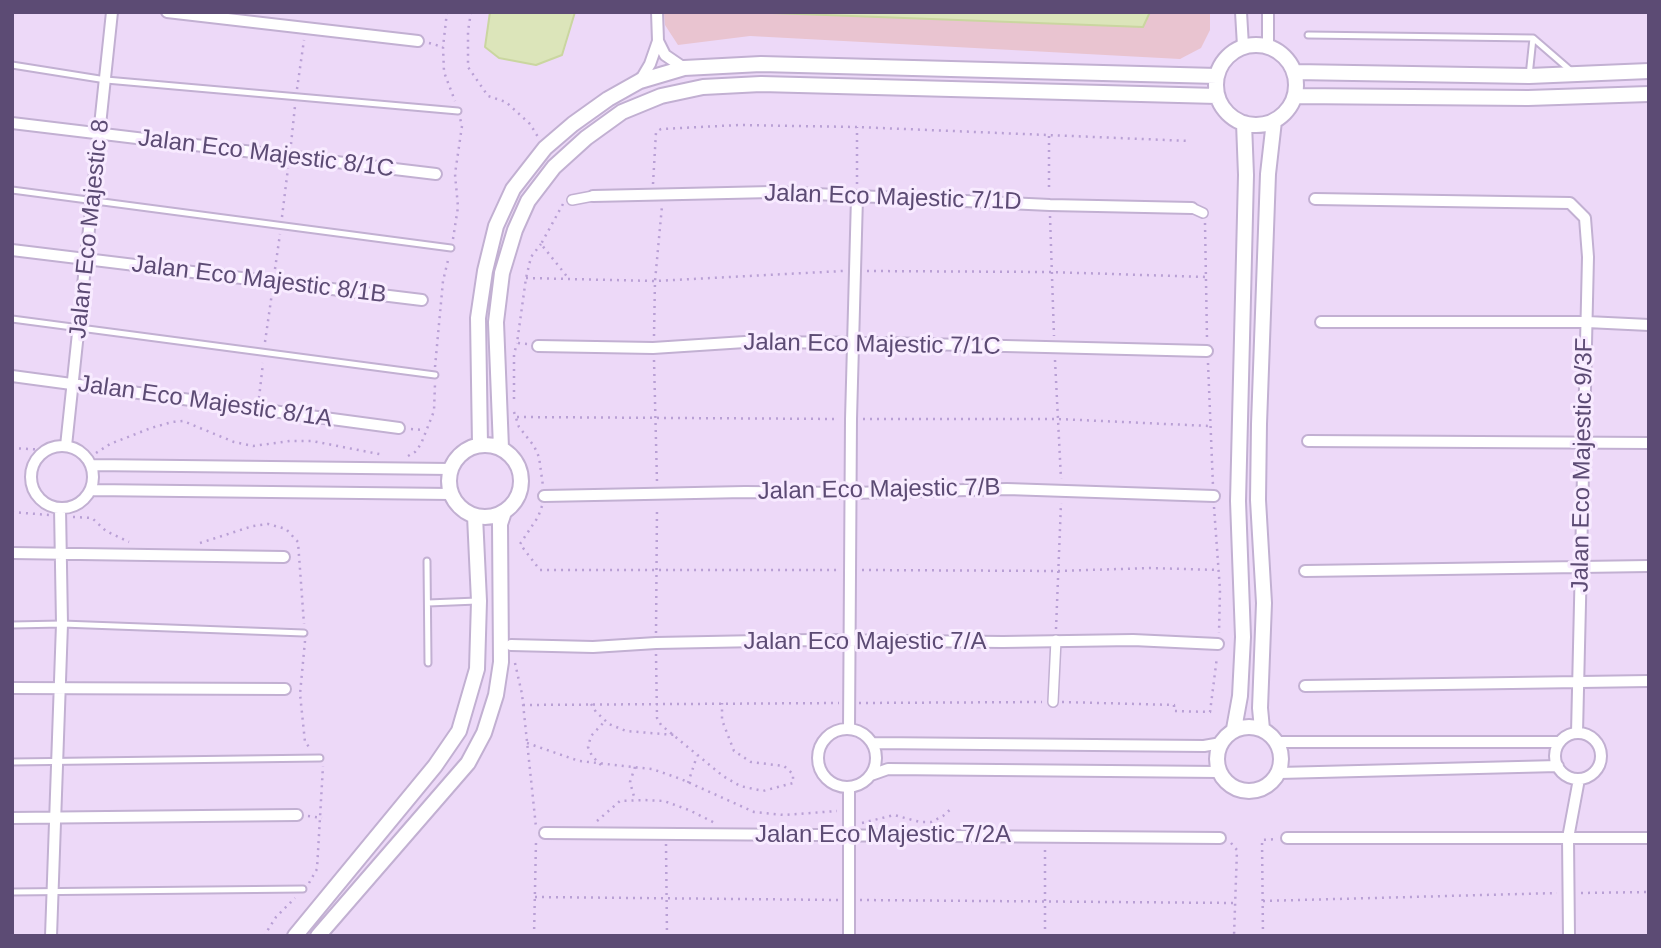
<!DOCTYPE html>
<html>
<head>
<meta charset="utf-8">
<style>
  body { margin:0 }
  #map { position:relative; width:1661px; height:948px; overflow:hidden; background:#f4e5fc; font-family:Arial,sans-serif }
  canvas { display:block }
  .frame { position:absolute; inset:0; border:14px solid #5c4b74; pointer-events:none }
</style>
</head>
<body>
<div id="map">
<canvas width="1661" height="948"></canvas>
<div class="frame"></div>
</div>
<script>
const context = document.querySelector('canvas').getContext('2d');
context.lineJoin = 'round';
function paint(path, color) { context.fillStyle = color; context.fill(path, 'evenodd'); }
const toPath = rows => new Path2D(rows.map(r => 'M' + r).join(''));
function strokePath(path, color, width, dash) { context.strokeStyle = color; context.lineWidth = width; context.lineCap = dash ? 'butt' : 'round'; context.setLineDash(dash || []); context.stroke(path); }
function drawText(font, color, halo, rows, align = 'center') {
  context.font = font + ' Arial,sans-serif'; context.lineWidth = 6; context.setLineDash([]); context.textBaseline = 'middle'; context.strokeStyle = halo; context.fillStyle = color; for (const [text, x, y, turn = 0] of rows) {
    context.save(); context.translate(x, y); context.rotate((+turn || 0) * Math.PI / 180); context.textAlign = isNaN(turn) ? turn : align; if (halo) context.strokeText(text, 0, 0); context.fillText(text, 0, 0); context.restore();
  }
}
paint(toPath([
  [12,12,1649,12,1649,936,12,936]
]), '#edd9f8');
paint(toPath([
  [664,12,1210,12,1210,30,1201,48,1180,59,750,36,678,45,665,25]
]), '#e9c4d0');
const water = toPath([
  [490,12,575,12,562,55,536,65,499,58,485,47,490,12],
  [746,12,1150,12,1143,27,746,12]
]);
paint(water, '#dce5ba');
strokePath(water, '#cad6a0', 2);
const service = toPath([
  [1308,35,1533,38],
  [12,65,106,80,458,111],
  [1529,76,1533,38,1570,70],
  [12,190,451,248],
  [12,319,435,375],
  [427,561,428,663],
  [428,603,477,601],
  [12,625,62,624,304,633],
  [12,762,320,758],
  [12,892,303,889]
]);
const pedestrian = toPath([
  [572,200,593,196],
  [1192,208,1203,213],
  [1053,702,1056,640]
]);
const minor = toPath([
  [167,12,418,41],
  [1241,12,1243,46],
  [1268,12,1268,46],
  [658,41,665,55,684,68],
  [640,81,650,64,658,41,657,12],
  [12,123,436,174],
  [593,196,772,192,1050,205,1192,208],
  [1315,199,1570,203,1585,218,1588,257,1577,733],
  [12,250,422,300],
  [1321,322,1587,322,1649,325],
  [538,346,653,348,745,342,884,343,1207,351],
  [12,376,399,428],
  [1308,441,1649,443],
  '31 477a31 31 0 1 1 62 0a31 31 0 1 1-62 0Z',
  [66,446,112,12],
  [91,465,451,469],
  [91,490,451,494],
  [544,496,745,492,851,493,1007,489,1214,496],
  [12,553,284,557],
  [1305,571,1649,566],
  [511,645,593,647,656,643,812,640,1003,642,1133,640,1218,644],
  [1305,686,1649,681],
  [12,688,285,689],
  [849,728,851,419,857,197],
  '818 758a29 29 0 1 1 58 0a29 29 0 1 1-58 0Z',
  '1555 756a23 23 0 1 1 46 0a23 23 0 1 1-46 0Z',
  [1278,742,1560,742],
  [873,743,1204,746,1221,743],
  [1279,773,1558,766],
  [871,775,888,769,1219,772],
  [12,818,297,815],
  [545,833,1220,838],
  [1287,838,1649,838],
  [51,936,62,624,60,508],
  [849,936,849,787],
  [1569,936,1568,838,1579,779]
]);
const tertiary = toPath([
  '1216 85a40 40 0 1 1 80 0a40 40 0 1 1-80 0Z',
  [1295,72,1529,76,1649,71],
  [1295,96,1528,98,1649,94],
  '449 481a36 36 0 1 1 72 0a36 36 0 1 1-72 0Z',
  [480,445,478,318,485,271,496,226,513,189,545,148,573,124,608,99,640,81,684,68,761,64,1217,76],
  [501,448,496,322,502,273,515,230,528,201,554,167,586,138,622,112,661,96,703,87,761,84,1217,96],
  '1217 759a32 32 0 1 1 64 0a32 32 0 1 1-64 0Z',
  [1234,729,1240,696,1243,637,1238,501,1246,175,1244,123],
  [1262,729,1260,708,1264,603,1258,500,1259,424,1268,174,1274,121],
  [295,936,435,766,459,731,477,669,479,601,475,516],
  [318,936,468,763,484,733,496,695,501,662,500,524,504,512]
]);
strokePath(service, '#c2b0d2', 9);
strokePath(pedestrian, '#c2b0d2', 12);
strokePath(minor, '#c2b0d2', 14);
strokePath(tertiary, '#c2b0d2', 18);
strokePath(toPath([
  [447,12,443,47,444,72,455,101],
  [471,12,468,31,468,67,488,96,506,102,530,124,538,137],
  [429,43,443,47],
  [297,89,304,40],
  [1049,136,1049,192],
  [291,144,295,106],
  [653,184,656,132,661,129,739,125,857,127,1190,141],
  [857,184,857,127],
  [563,204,541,244,569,279],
  [1050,216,1054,336],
  [282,217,288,168],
  [1205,223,1207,339],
  [453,239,458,207,455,174,462,126,460,118],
  [275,269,280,234],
  [867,271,1049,272,1207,277],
  [526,278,655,281,843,271],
  [654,336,655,281,662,206],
  [265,342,272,293],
  [527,344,517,343,526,278,531,257,541,244],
  [654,360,657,482],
  [1055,360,1061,479],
  [1208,363,1213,486],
  [435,367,443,281,449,256],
  [259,398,263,363],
  [514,399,514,354,517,343],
  [514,412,519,427,534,446,539,457,543,486],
  [517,417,839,419],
  [863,419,1058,419,1210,426],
  [411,429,425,430],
  [12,448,47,450],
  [96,453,110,444,151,428,172,422,183,421,234,442,253,446,290,441,312,441,384,455],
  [408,456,415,452,421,444,434,411,435,384],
  [542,506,538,517,520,544,540,570,838,570],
  [1214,507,1220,590,1219,633],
  [12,512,49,515],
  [73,517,92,518,106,531,129,542],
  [200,543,253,526,268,524,286,529,298,542,304,624],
  [862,570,1058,571,1150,568,1219,570],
  [1056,629,1061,503],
  [656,633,657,507],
  [305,641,300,694,305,742,310,748],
  [656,654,657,718,661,725,723,776,740,786,763,791,793,783,793,774,784,766,751,762,734,751,722,720,722,703],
  [515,663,522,694,536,827],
  [1062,702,1174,705,1174,711,1210,712,1217,657],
  [859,703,1042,702],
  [591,704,596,712,609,724,626,731,675,735],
  [523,705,839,703],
  [527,743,579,761,652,769,681,779,754,812,784,815,837,811],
  [601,765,592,756,588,747,591,736,605,721],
  [635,767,630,782,635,800],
  [688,783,697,756],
  [308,816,322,818],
  [597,821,620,801,644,800,664,801,689,810,715,823],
  [862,823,894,815,920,822,931,822,943,816,953,807],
  [1231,843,1237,850,1234,936],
  [666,844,667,936],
  [309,883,317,869,323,766],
  [1581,893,1649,892],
  [535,897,839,900],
  [860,900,1235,903],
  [1263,901,1557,893],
  [264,936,276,917,295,898],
  [534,936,536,842],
  [1045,936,1045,847],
  [1263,936,1262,840,1277,839]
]), '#b9a0d5', 2.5, [2, 5]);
strokePath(service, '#fff', 5);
strokePath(pedestrian, '#fff', 9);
strokePath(minor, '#fff', 10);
strokePath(tertiary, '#fff', 14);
drawText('24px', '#5c4b74', '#f8ebff', [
  ["Jalan Eco Majestic 8/1C",266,154,7],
  ["Jalan Eco Majestic 7/1D",893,198,2],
  ["Jalan Eco Majestic 8",90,229,-84],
  ["Jalan Eco Majestic 8/1B",259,280,7],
  ["Jalan Eco Majestic 7/1C",872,345,1],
  ["Jalan Eco Majestic 8/1A",205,402,8],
  ["Jalan Eco Majestic 9/3F",1583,465,-89],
  ["Jalan Eco Majestic 7/B",879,490,-1],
  ["Jalan Eco Majestic 7/A",865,642],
  ["Jalan Eco Majestic 7/2A",883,835]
]);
</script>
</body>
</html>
